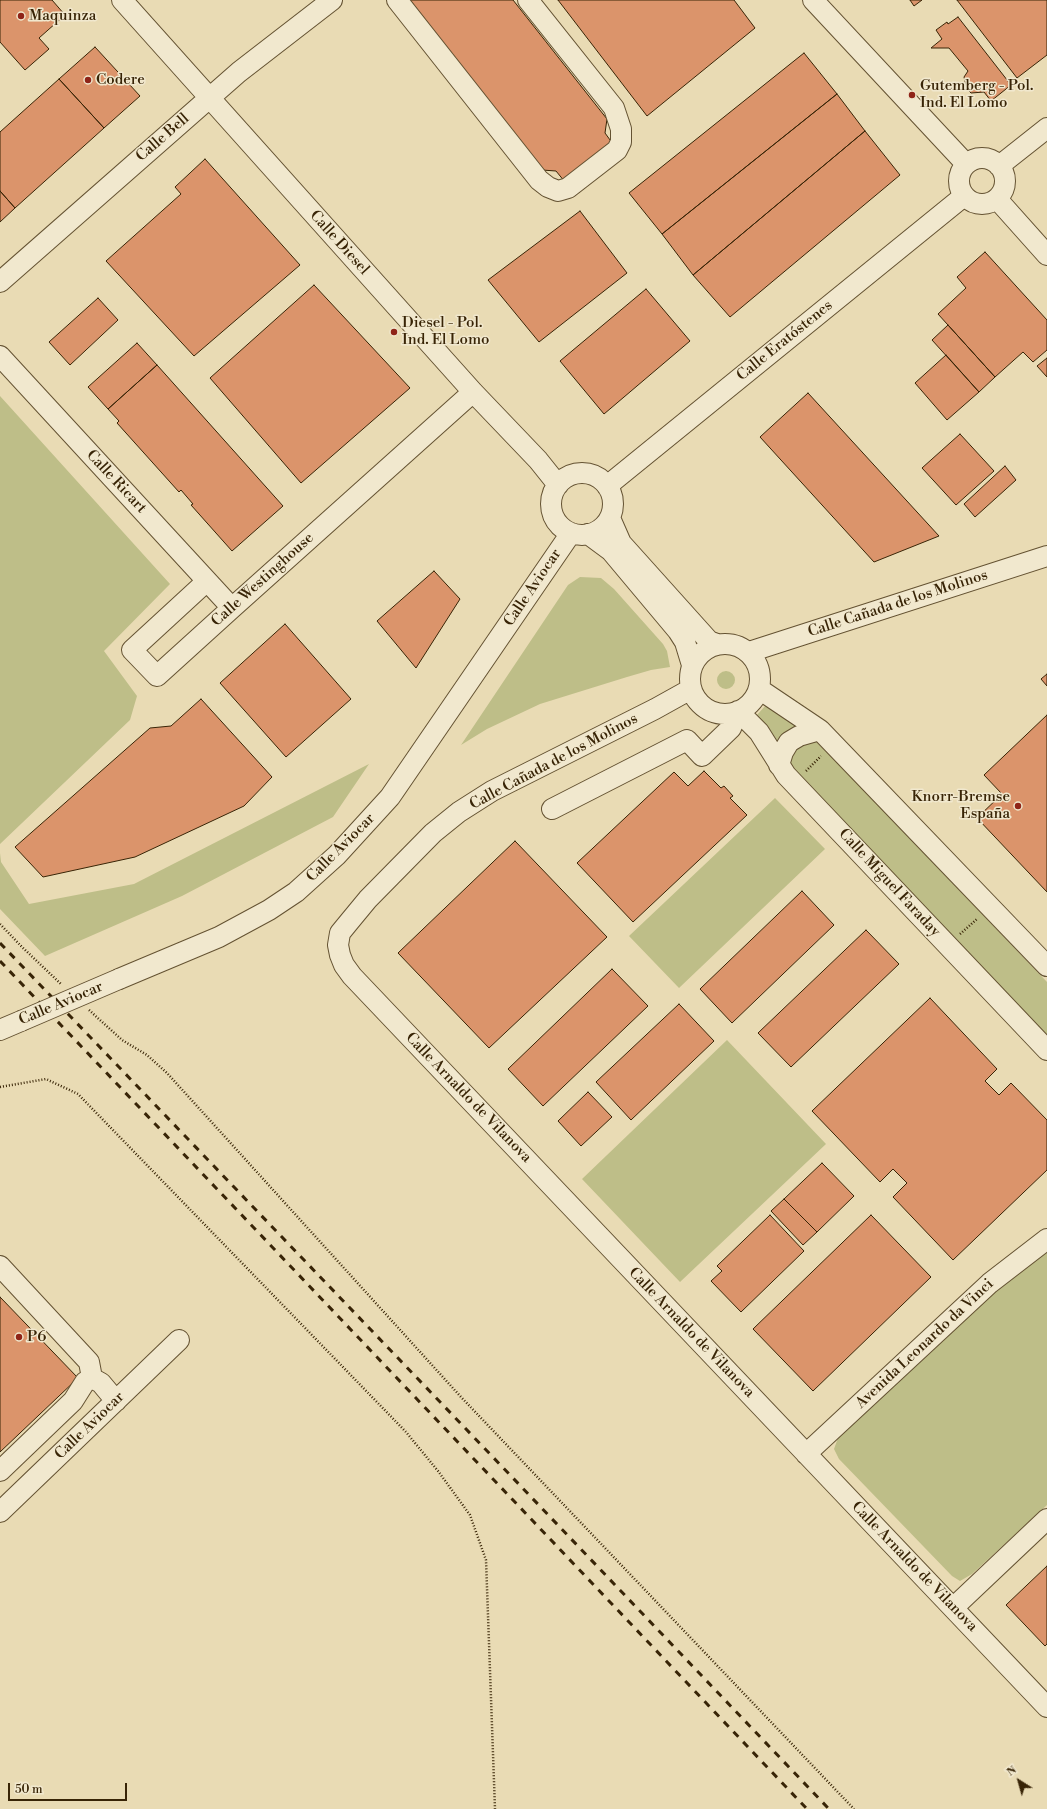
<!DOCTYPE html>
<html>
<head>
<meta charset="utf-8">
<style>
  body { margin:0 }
  #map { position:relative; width:1047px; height:1809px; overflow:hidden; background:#e9dbb4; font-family:"Libre Bodoni",serif }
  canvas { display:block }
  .north { position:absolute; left:999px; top:1761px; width:40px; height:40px; -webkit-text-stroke:3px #f1e8ce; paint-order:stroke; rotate:323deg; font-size:11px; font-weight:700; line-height:16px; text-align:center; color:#382406 }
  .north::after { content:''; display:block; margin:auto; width:14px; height:18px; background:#382406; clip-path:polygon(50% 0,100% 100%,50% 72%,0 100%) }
  .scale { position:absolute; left:8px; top:1783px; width:119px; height:18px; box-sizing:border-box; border:2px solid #382406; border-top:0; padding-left:5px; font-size:12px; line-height:14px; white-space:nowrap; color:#382406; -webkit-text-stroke:3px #f1e8ce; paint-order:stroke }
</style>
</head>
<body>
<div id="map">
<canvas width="1047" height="1809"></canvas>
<div class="north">N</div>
<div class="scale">50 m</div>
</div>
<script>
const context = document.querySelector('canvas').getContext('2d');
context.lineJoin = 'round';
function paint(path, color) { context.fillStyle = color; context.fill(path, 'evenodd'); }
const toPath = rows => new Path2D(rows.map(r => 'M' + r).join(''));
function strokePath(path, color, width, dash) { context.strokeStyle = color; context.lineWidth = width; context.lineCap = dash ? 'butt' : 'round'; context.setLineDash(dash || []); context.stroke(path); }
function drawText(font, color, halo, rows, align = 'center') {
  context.font = font + ' "Libre Bodoni",serif'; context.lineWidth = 3; context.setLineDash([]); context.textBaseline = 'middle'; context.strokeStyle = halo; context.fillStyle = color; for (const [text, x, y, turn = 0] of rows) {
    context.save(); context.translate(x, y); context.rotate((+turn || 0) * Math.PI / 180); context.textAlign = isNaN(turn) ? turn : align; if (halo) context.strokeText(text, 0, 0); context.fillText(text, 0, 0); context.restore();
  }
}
paint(toPath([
  [0,396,170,584,104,651,137,696,130,720,0,844],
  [580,577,601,578,614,589,663,644,667,651,670,667,651,670,627,677,540,704,487,729,461,745,568,585],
  '717 680a9 9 0 1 1 18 0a9 9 0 1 1-18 0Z',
  [766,705,801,726,777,750,756,716],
  [812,740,820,744,1047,982,1047,1039,794,773,789,761,794,751,803,743],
  [369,764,333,817,182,896,45,956,0,909,0,853,1,862,29,904,134,884],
  [775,798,825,849,679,988,629,936],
  [727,1040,826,1144,680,1282,582,1179],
  [1047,1250,1047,1505,972,1574,960,1581,952,1576,839,1459,834,1449,838,1438,941,1341,1003,1285]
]), '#bebe88');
const building = toPath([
  [0,0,52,0,65,15,39,38,49,49,25,70,0,42,0,0],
  [410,0,513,0,607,119,605,133,613,144,565,182,556,171,542,170,410,0],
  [558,0,734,0,755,28,647,116,558,0],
  [910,0,922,0,914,6,910,0],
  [957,0,1047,0,1047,55,1017,78,957,0],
  [958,17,1011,85,991,101,984,92,971,93,967,89,964,77,968,71,949,48,931,48,942,39,936,30,947,22,948,24,958,17],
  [95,47,140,96,104,128,59,79,95,47],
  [804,53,837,94,662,234,629,193,804,53],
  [59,79,104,128,15,208,0,191,0,132,59,79],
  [837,94,865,131,693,275,662,234,837,94],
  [865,131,900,175,730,317,693,275,865,131],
  [205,159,300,265,194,356,106,261,181,194,175,187,205,159],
  [0,191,15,208,0,222,0,191],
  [580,211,627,273,539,342,488,280,580,211],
  [985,252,1047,320,1047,350,1033,362,1023,352,995,377,938,314,966,288,957,277,985,252],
  [314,285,410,388,301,483,210,378,314,285],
  [646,289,690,341,604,414,560,361,646,289],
  [98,298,118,320,70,365,49,342,98,298],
  [948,325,995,377,979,392,932,340,948,325],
  [137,343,157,365,108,409,88,387,137,343],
  [946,355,979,392,947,420,915,383,946,355],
  [1047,358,1047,377,1037,366,1047,358],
  [157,365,283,506,232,551,191,505,193,504,181,490,179,492,117,423,119,421,108,409,157,365],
  [808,393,939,536,874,562,760,437,808,393],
  [960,434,994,471,956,505,922,468,960,434],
  [1005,466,1016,480,975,517,964,504,1005,466],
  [434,571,460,599,416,668,377,621,434,571],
  [285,624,351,699,286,757,220,683,285,624],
  [1047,674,1047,686,1041,679,1047,674],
  [201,699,272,777,244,806,135,857,43,877,15,847,150,728,171,726,201,699],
  [1047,715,1047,892,977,818,1002,794,984,775,1047,715],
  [704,771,721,788,724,786,733,796,730,798,747,815,633,922,577,863,674,772,688,786,704,771],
  [515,841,607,937,489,1048,398,953,515,841],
  [802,891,834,925,732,1023,700,989,802,891],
  [866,930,899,964,791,1067,758,1033,866,930],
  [612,969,648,1006,543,1106,508,1069,612,969],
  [930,998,997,1069,985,1081,999,1095,1011,1083,1047,1120,1047,1170,953,1260,893,1197,907,1183,893,1169,880,1182,812,1111,930,998],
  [679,1004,714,1041,631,1120,596,1082,679,1004],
  [588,1092,612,1117,581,1146,558,1121,588,1092],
  [822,1163,854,1196,817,1232,784,1199,822,1163],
  [784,1199,817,1232,803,1245,771,1211,784,1199],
  [770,1215,804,1251,741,1312,711,1281,722,1271,717,1266,770,1215],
  [871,1215,931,1277,813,1391,753,1329,871,1215],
  [0,1297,78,1378,0,1452,0,1297],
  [1047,1566,1047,1644,1045,1646,1006,1605,1047,1566]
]);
paint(building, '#db946b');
strokePath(building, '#382406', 1);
const minor = toPath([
  [122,0,473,392,538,460,558,485],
  [397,0,539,180,548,187,558,191,568,188,617,150,621,142,621,129,614,108,528,0],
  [813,0,966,164],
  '959 181a23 23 0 1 1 46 0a23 23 0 1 1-46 0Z',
  [999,166,1047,128],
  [997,199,1047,255],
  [0,282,239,72,332,0],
  [0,356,232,608],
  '551 504a31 31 0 1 1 62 0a31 31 0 1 1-62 0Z',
  [607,486,964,196],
  [610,518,621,543,709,641,717,644],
  [588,534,611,551,678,631,685,642,692,665],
  [207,581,132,650,157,676,232,608,473,392],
  '690 679a35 35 0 1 1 70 0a35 35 0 1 1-70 0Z',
  [749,652,1047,556],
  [691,689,655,709,492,791,459,812,433,833,368,899,349,922,340,933,338,945,340,955,344,965,352,976,1047,1707],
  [759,689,820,730,1047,966],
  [738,711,759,732,786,775,1047,1050],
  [779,765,783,752,789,742,799,736,820,730],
  [552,809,687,740,702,756,731,728,738,711],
  [119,979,219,937,269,910,296,892,337,855,390,797,571,533],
  [0,1030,21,1021],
  [0,1266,89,1362,92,1378,101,1383,116,1401],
  [806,1454,990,1283,1047,1239],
  [0,1471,73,1401,85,1382,92,1378],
  [0,1512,179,1340],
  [953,1608,1047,1519]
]);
strokePath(minor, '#645232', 22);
strokePath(toPath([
  [806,771,821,756],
  [0,924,21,946,62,985],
  [960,934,977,919],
  [89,1010,122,1040,147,1055,167,1073,461,1397,854,1809],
  [0,1087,46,1079,78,1094,406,1432,438,1471,470,1515,486,1560,495,1809]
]), '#382406', 2.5, [1, 2]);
strokePath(minor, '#f1e8ce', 20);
strokePath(toPath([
  [0,943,512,1477,829,1809],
  [0,961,807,1809]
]), '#382406', 3, [7, 7]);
const minorBridge = toPath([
  [21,1021,119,979]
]);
strokePath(minorBridge, '#645232', 22, []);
strokePath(minorBridge, '#f1e8ce', 20);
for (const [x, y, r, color] of [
  [21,16,4,"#8f2418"],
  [88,80,4,"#8f2418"],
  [912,95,4,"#8f2418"],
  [394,332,4,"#8f2418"],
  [1018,806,4,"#8f2418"],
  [19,1337,4,"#8f2418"]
]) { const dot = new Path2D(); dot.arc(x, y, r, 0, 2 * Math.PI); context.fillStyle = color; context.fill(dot); strokePath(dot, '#f1e8ce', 1.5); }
drawText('15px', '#382406', '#f1e8ce', [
  ["Maquinza",29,16],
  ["Codere",96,80],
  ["Gutemberg - Pol.",920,86],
  ["Ind. El Lomo",920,103],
  ["Diesel - Pol.",402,323],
  ["Ind. El Lomo",402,340],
  ["Knorr-Bremse",1010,797,"right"],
  ["España",1010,814,"right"],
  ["P6",27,1337]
], 'left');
drawText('15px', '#382406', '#f1e8ce', [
  ["Calle Bell",163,138,-41],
  ["Calle Diesel",339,243,48],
  ["Calle Eratóstenes",785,341,-39],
  ["Calle Ricart",116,482,47],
  ["Calle Westinghouse",263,580,-42],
  ["Calle Aviocar",533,588,-56],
  ["Calle Cañada de los Molinos",898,604,-18],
  ["Calle Cañada de los Molinos",554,762,-28],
  ["Calle Aviocar",341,848,-45],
  ["Calle Miguel Faraday",889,883,47],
  ["Calle Aviocar",61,1004,-23],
  ["Calle Arnaldo de Vilanova",468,1098,46],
  ["Calle Arnaldo de Vilanova",691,1333,46],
  ["Avenida Leonardo da Vinci",925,1344,-43],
  ["Calle Aviocar",90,1426,-44],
  ["Calle Arnaldo de Vilanova",914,1567,46]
]);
</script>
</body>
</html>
